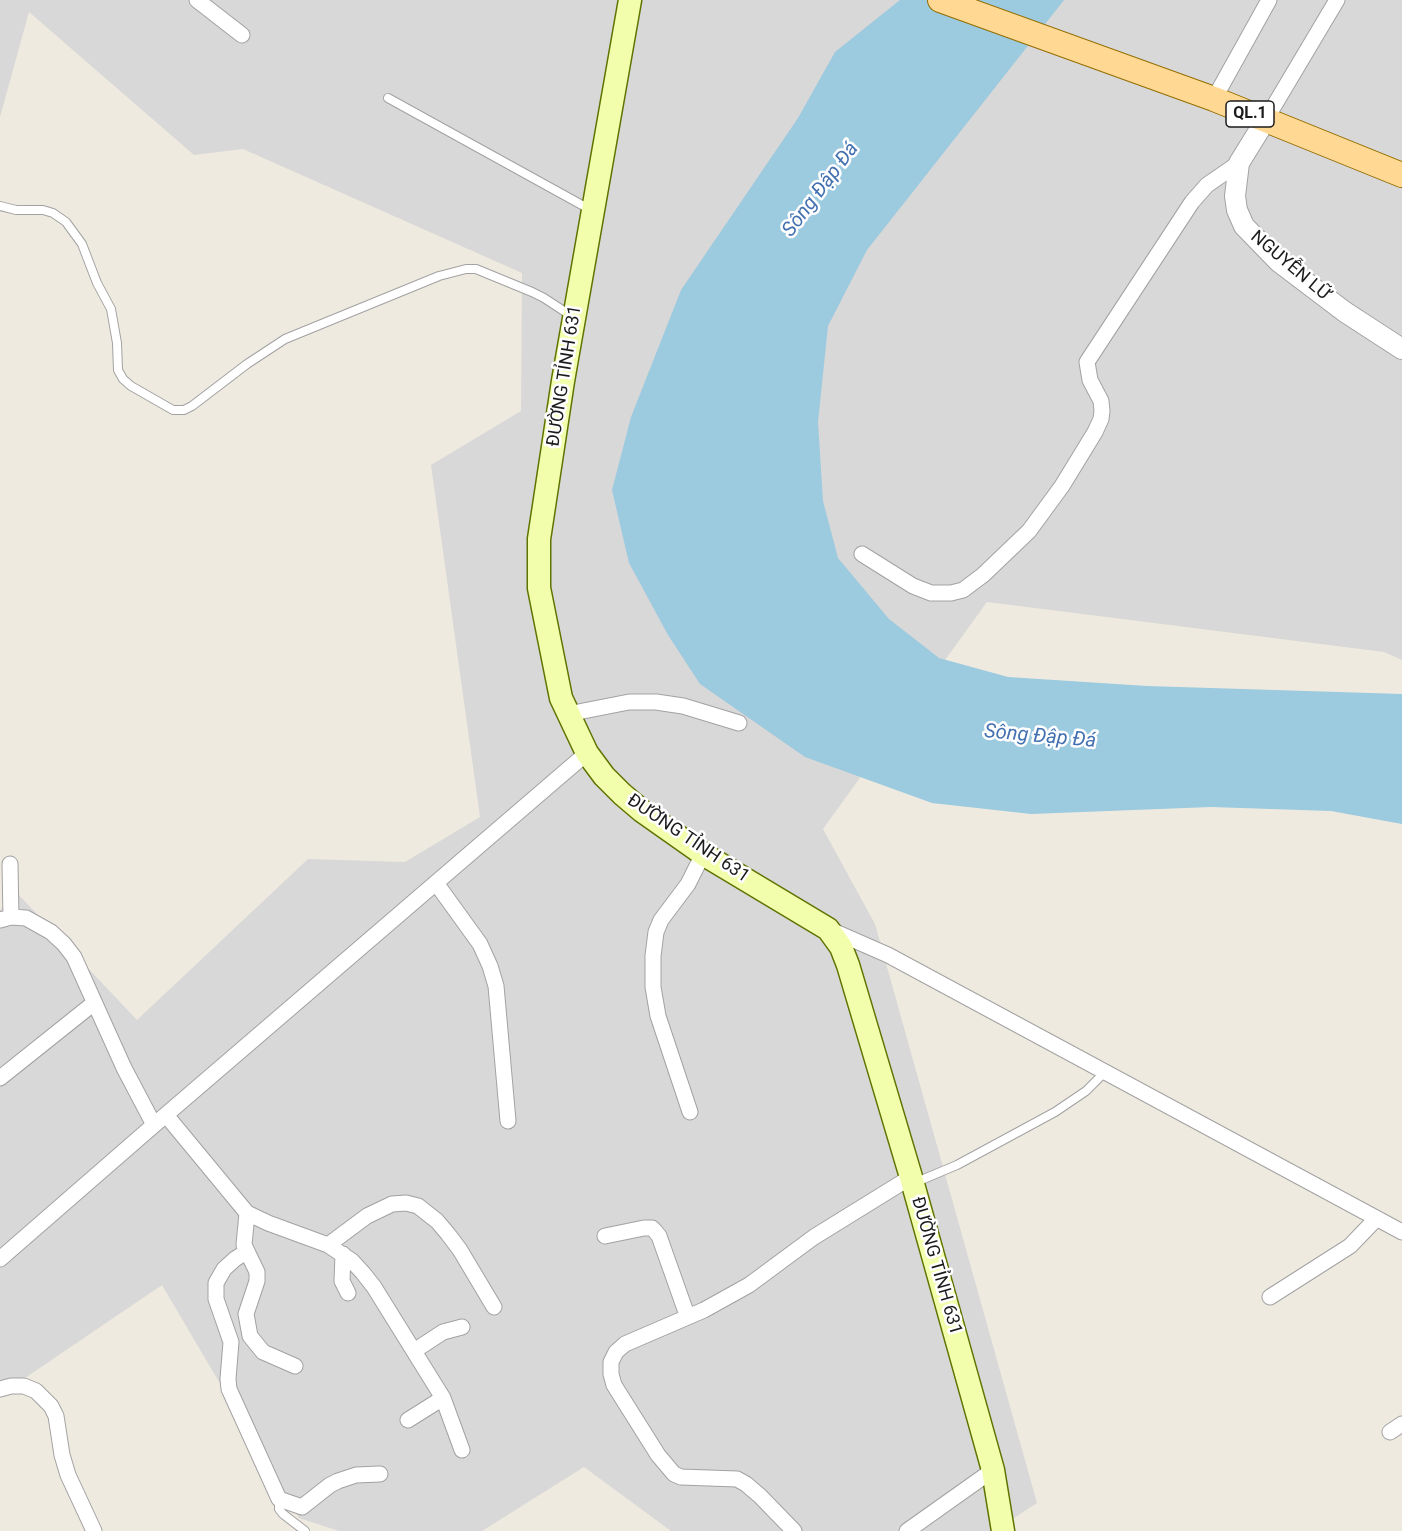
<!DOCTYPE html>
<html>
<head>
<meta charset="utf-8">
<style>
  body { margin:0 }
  canvas { display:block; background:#eeeadf }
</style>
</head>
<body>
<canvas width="1402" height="1531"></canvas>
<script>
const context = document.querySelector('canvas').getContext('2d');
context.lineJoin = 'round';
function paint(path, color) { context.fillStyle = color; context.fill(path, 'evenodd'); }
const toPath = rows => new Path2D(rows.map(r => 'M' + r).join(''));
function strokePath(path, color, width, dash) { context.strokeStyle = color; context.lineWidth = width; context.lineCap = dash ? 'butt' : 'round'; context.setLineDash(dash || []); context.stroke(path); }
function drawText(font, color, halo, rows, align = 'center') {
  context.font = font + ' Roboto,sans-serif'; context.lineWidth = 5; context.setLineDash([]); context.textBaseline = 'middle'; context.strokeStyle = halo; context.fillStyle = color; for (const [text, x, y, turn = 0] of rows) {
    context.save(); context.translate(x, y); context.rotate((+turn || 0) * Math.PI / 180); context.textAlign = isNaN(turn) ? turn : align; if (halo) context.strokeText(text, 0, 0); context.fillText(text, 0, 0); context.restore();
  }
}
paint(toPath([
  [0,0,1402,0,1402,660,1384,652,987,602,823,829,875,924,1037,1503,994,1531,671,1531,584,1467,482,1531,339,1531,299,1518,162,1285,0,1395,0,910,17,893,137,1020,308,859,405,862,480,817,431,465,521,411,522,273,243,149,194,155,29,12,0,117]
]), '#d9d8d8');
paint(toPath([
  [900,0,1064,0,867,250,828,326,818,422,823,501,838,558,889,619,939,658,1008,677,1147,686,1402,694,1402,824,1331,811,1211,807,1031,814,932,803,805,757,700,684,668,635,629,563,612,490,631,417,681,290,798,118,835,52]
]), '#9ccadf');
const service = toPath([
  [388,98,591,210],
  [0,206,16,210,43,210,53,213,66,222,82,244,97,283,111,309,117,343,118,370,123,379,131,386,173,410,184,410,192,406,247,364,285,339,439,276,466,269,476,269,532,292,544,298,570,315],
  [914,1183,957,1165,1055,1112,1086,1091,1105,1072],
  [279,1499,279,1509,283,1514,305,1531]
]);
const minor = toPath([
  [197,0,242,35],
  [1214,99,1269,0],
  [1265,121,1337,0],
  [862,554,913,586,931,593,951,593,963,590,983,575,1029,531,1062,486,1095,432,1101,419,1102,411,1101,401,1090,380,1087,362,1192,202,1207,185,1239,163],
  [568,714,629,702,656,702,683,706,739,723],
  [10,864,11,917],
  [436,883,480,944,490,966,496,986,508,1121],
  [0,920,11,917,26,918,51,932,64,944,74,957,124,1068,154,1125],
  [831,930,888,955,1402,1232],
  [0,1078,94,1003],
  [690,1112,658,1016,653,987,653,956,656,932,661,920,688,884,703,854],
  [166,1115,247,1213,268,1223,328,1245,352,1261,363,1273,374,1287,443,1398,462,1450],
  [247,1213,244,1245,257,1272,257,1281,246,1314,250,1336,263,1352,295,1366],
  [605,1236,644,1228,652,1228,655,1231,659,1236,687,1315],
  [328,1245,367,1216,392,1204,406,1203,418,1206,437,1221,448,1234,460,1250,494,1307],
  [246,1252,235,1259,224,1269,216,1283,216,1299,231,1342,228,1379,229,1389,279,1499,302,1507,330,1485,338,1481,356,1475,380,1474],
  [343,1254,342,1281,348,1293],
  [0,1259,154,1125,587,753],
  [1270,1297,1350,1246,1376,1219],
  [414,1351,443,1332,462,1327],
  [0,1389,11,1386,24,1386,36,1391,51,1406,56,1416,62,1455,68,1475,94,1531],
  [408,1420,443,1398],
  [1390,1432,1402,1424],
  [794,1531,760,1496,746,1484,737,1479,681,1477,674,1474,658,1455,614,1385,611,1374,611,1362,616,1352,625,1344,704,1310,749,1285,814,1237,911,1177],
  [907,1531,993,1470]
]);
const tertiary = toPath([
  [1265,121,1239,163,1235,196,1237,210,1244,226,1279,262,1345,312,1402,349]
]);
const secondary = toPath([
  [630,0,563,381,539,539,539,588,561,698,587,753,604,776,622,794,642,811,703,854,828,929,841,947,848,965,911,1177,993,1470,1003,1531]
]);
const primary = toPath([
  [940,0,1214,99,1402,175]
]);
strokePath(service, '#a2a2a2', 10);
strokePath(minor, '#a2a2a2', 17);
strokePath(tertiary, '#a2a2a2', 22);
strokePath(secondary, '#5e7400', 25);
strokePath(primary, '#926d00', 26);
strokePath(service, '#fff', 8);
strokePath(minor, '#fff', 15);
strokePath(tertiary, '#fff', 20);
strokePath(secondary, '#f3fead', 22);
strokePath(primary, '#ffd993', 24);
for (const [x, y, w] of [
  [1250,114,48]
]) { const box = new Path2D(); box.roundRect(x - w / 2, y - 13, w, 26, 4.5); context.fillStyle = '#fff'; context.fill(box); strokePath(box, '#1b1b1b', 1.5); }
drawText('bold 16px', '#1b1b1b', null, [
  ["QL.1",1250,114]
]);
drawText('18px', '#1b1b1b', '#fff', [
  ["NGUYỄN LỮ",1290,266,40],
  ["ĐƯỜNG TỈNH 631",565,376,-81],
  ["ĐƯỜNG TỈNH 631",688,839,34],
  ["ĐƯỜNG TỈNH 631",936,1266,74]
]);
drawText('italic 20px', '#4270b0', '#fff', [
  ["Sông Đập Đá",821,190,-53],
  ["Sông Đập Đá",1040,737,5]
]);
</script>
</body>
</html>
